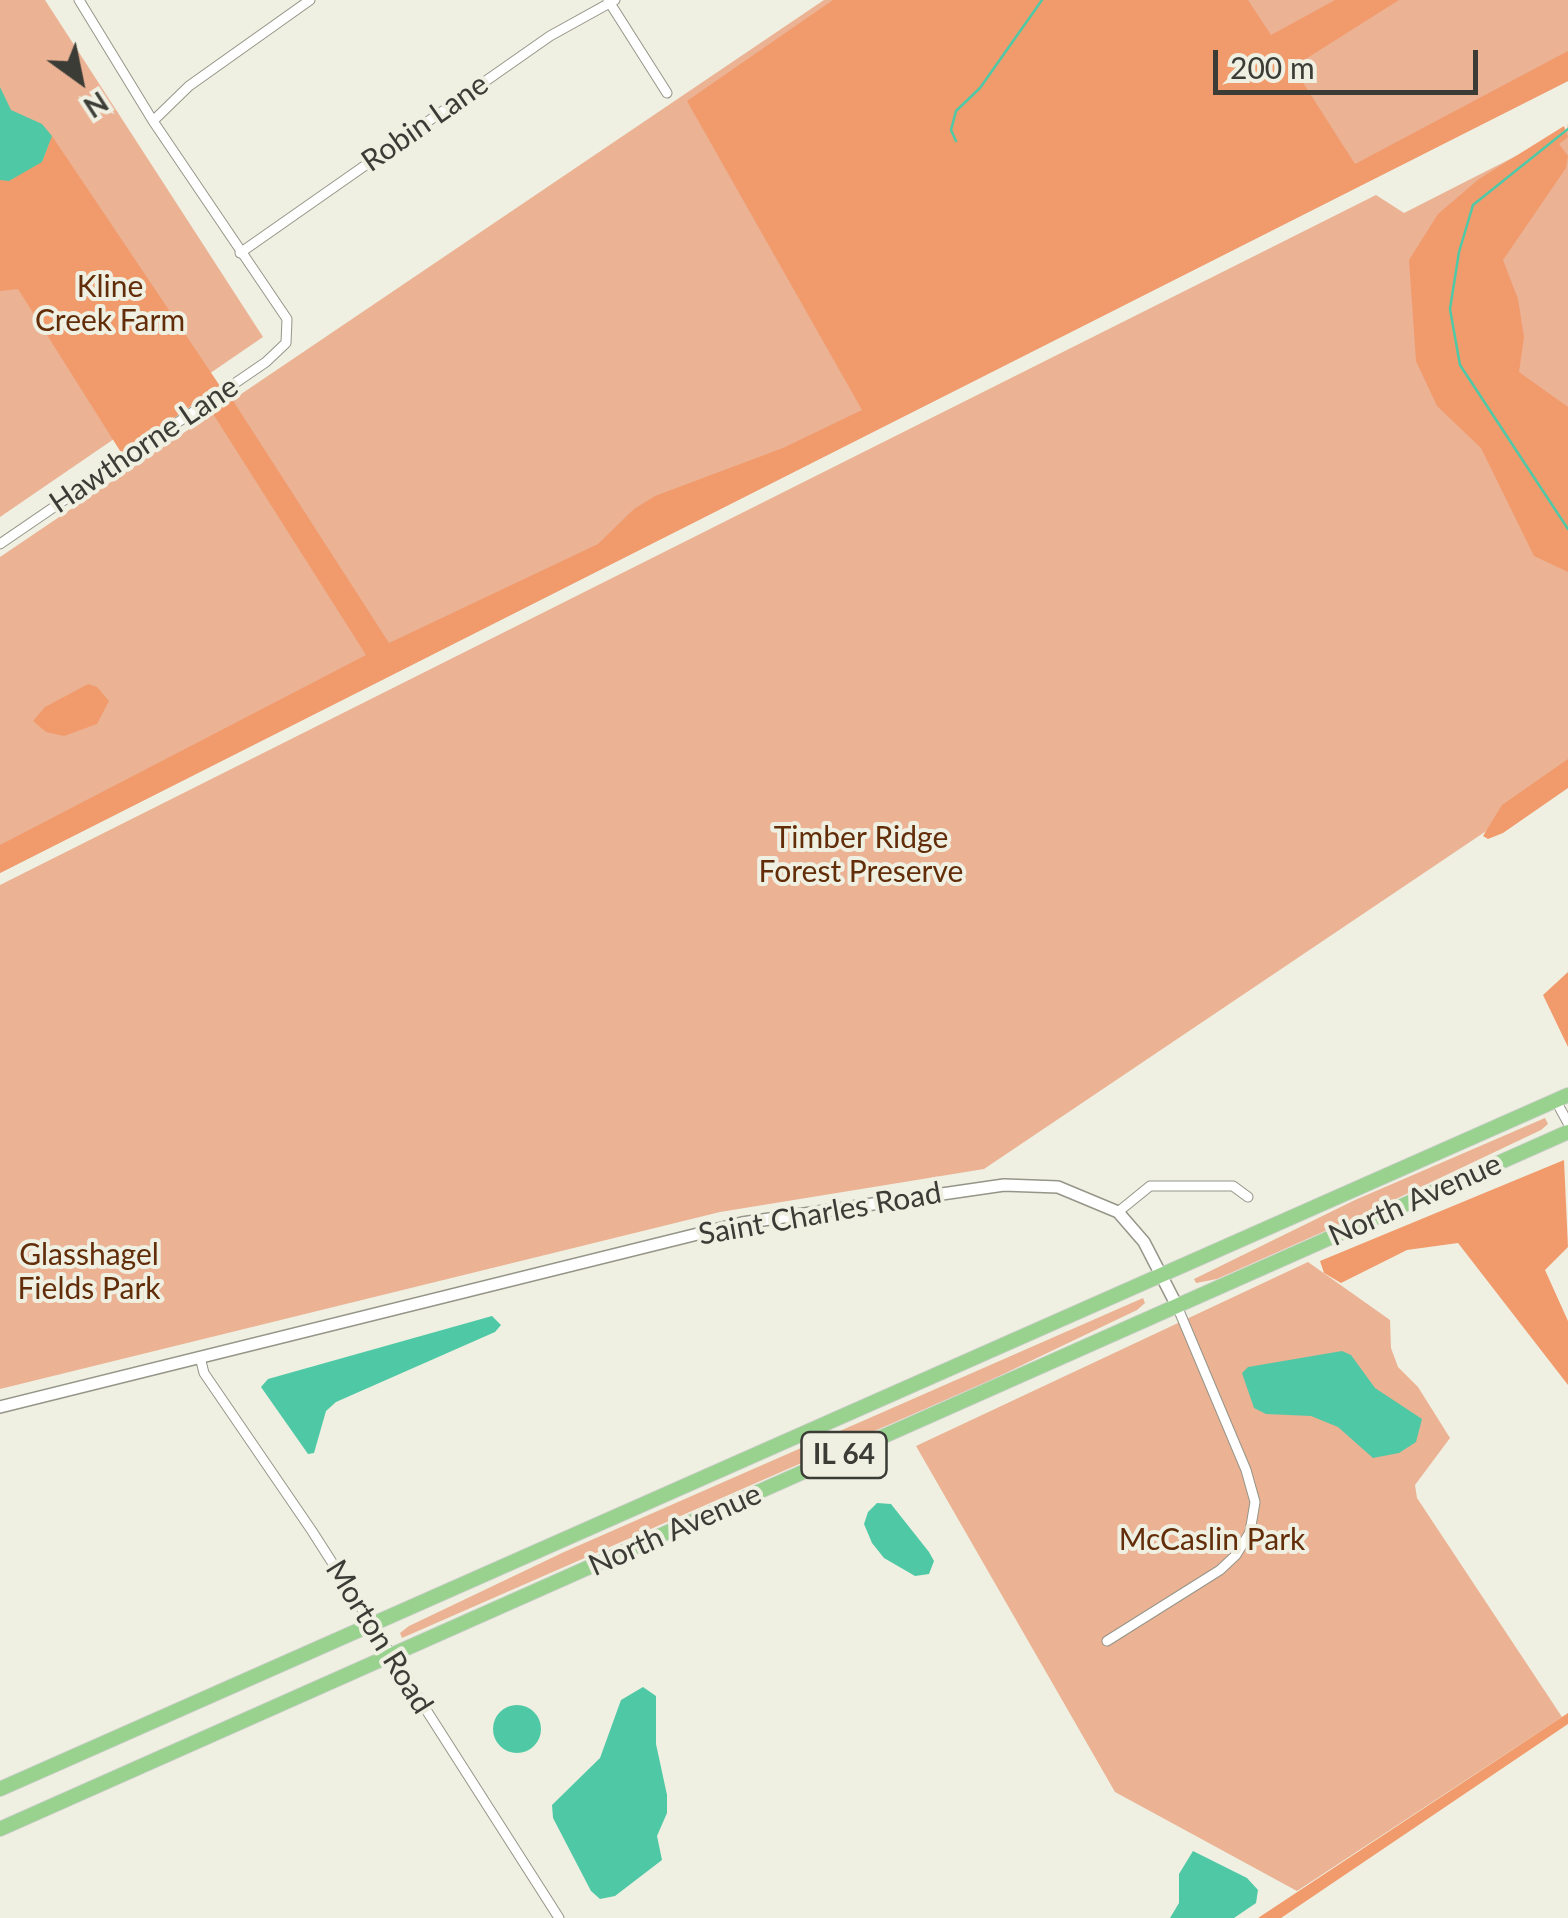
<!DOCTYPE html>
<html>
<head>
<meta charset="utf-8">
<style>
  body { margin:0 }
  #map { position:relative; width:1568px; height:1918px; overflow:hidden; background:#eff0e2; font-family:Lato,sans-serif }
  canvas { display:block }
  .north { position:absolute; left:30px; top:30px; width:100px; height:100px; -webkit-text-stroke:8px #eff0e2; paint-order:stroke; rotate:147deg; font-size:28px; font-weight:700; line-height:40px; text-align:center; color:#3b3c36 }
  .north::after { content:''; display:block; margin:auto; width:35px; height:45px; background:#3b3c36; clip-path:polygon(50% 0,100% 100%,50% 72%,0 100%) }
  .scale { position:absolute; left:1213px; top:50px; width:265px; height:45px; box-sizing:border-box; border:5px solid #3b3c36; border-top:0; padding-left:12px; font-size:30px; line-height:35px; white-space:nowrap; color:#3b3c36; -webkit-text-stroke:8px #eff0e2; paint-order:stroke }
</style>
</head>
<body>
<div id="map">
<canvas width="1568" height="1918"></canvas>
<div class="north">N</div>
<div class="scale">200 m</div>
</div>
<script>
const context = document.querySelector('canvas').getContext('2d');
context.lineJoin = 'round';
function paint(path, color) { context.fillStyle = color; context.fill(path, 'evenodd'); }
const toPath = rows => new Path2D(rows.map(r => 'M' + r).join(''));
function strokePath(path, color, width, dash) { context.strokeStyle = color; context.lineWidth = width; context.lineCap = dash ? 'butt' : 'round'; context.setLineDash(dash || []); context.stroke(path); }
function drawText(font, color, halo, rows, align = 'center') {
  context.font = font + ' Lato,sans-serif'; context.lineWidth = 8; context.setLineDash([]); context.textBaseline = 'middle'; context.strokeStyle = halo; context.fillStyle = color; for (const [text, x, y, turn = 0] of rows) {
    context.save(); context.translate(x, y); context.rotate((+turn || 0) * Math.PI / 180); context.textAlign = isNaN(turn) ? turn : align; if (halo) context.strokeText(text, 0, 0); context.fillText(text, 0, 0); context.restore();
  }
}
paint(toPath([
  [0,0,45,0,263,337,0,517],
  [824,0,1568,0,1568,81,0,873,0,557],
  [1568,123,1568,776,984,1169,720,1212,0,1389,0,885,1376,195,1404,213,1567,130],
  [1545,1118,1548,1124,1541,1130,1379,1207,1217,1279,1196,1283,1194,1279,1355,1200],
  [1308,1262,1390,1320,1391,1348,1398,1367,1418,1387,1450,1438,1415,1485,1417,1498,1562,1717,1297,1891,1115,1792,916,1446],
  [1143,1298,1145,1303,1137,1310,991,1380,402,1638,400,1633,409,1626,564,1552]
]), '#ebb294');
paint(toPath([
  [833,0,1248,0,1271,35,1335,0,1399,0,1293,67,1355,164,1568,51,1568,81,0,873,0,845,366,655,210,409,230,396,389,643,598,544,634,509,655,496,783,448,862,410,687,101],
  [1564,126,1568,137,1559,144,1568,156,1566,168,1503,260,1518,299,1524,337,1519,372,1568,407,1568,572,1534,556,1481,448,1437,406,1416,361,1409,260,1438,214,1479,179],
  [52,136,220,386,122,454,18,289,0,291,0,179,42,162],
  [88,684,97,687,109,701,97,724,64,736,46,732,33,721,45,707],
  [1568,759,1568,788,1503,833,1488,839,1483,836,1502,805],
  [1568,972,1568,1047,1543,995],
  [1564,1160,1568,1247,1545,1270,1568,1321,1568,1385,1458,1243,1407,1250,1341,1283,1324,1273,1320,1261],
  [1568,1713,1568,1724,1281,1918,1258,1918]
]), '#f19b6d');
paint(toPath([
  [0,87,11,110,42,124,52,136,42,162,9,181,0,180],
  [492,1316,501,1325,495,1332,336,1402,326,1411,314,1453,308,1454,261,1387,268,1379],
  [1342,1351,1351,1355,1375,1388,1422,1419,1416,1442,1399,1453,1373,1458,1338,1427,1311,1416,1266,1414,1254,1408,1242,1373,1248,1367],
  [877,1503,891,1504,929,1552,934,1561,929,1574,915,1576,884,1558,872,1543,864,1524,868,1512],
  [643,1687,656,1696,656,1744,667,1795,667,1813,657,1836,662,1860,615,1896,600,1899,591,1891,553,1818,552,1805,600,1758,621,1700],
  '493 1729a24 24 0 1 1 48 0a24 24 0 1 1-48 0Z',
  [1193,1851,1247,1878,1258,1890,1256,1903,1234,1918,1170,1918,1179,1903,1179,1874]
]), '#4fc8a6');
strokePath(toPath([
  [1568,129,1473,205,1459,252,1450,309,1460,365,1568,529],
  [956,141,951,130,956,111,980,88,1042,0]
]), '#4fc8a6', 2.5);
const minor = toPath([
  [608,0,667,93],
  [153,121,189,86,310,0],
  [240,253,550,36,615,0],
  [0,544,266,362,286,343,287,319,153,121,79,0],
  [1556,1101,1568,1123],
  [1118,1212,1150,1186,1233,1186,1248,1197],
  [200,1357,204,1373,312,1531,559,1918],
  [1107,1641,1220,1570,1236,1555,1250,1532,1255,1502,1246,1470,1177,1306]
]);
const tertiary = toPath([
  [0,1407,742,1223,1004,1185,1058,1187,1118,1212,1144,1242,1177,1306]
]);
const primary = toPath([
  [0,1789,1568,1095],
  [0,1829,1568,1132]
]);
strokePath(minor, '#959588', 11);
strokePath(tertiary, '#959588', 14);
strokePath(primary, '#d0d0cf', 16);
strokePath(minor, '#fff', 9);
strokePath(tertiary, '#fff', 11);
strokePath(primary, '#99d18e', 14);
for (const [x, y, w] of [
  [844,1455,85]
]) { const box = new Path2D(); box.roundRect(x - w / 2, y - 23, w, 46, 8); context.fillStyle = '#eff0e2'; context.fill(box); strokePath(box, '#3b3c36', 2.5); }
drawText('bold 28px', '#3b3c36', null, [
  ["IL 64",844,1455]
]);
drawText('30px', '#3b3c36', '#eff0e2', [
  ["Robin Lane",425,123,-35],
  ["Hawthorne Lane",144,445,-34],
  ["North Avenue",1415,1200,-24],
  ["Saint Charles Road",820,1214,-10],
  ["North Avenue",675,1530,-24],
  ["Morton Road",379,1637,58]
]);
drawText('30px', '#632d0a', '#eff0e2', [
  ["Kline",110,287],
  ["Creek Farm",110,321],
  ["Timber Ridge",861,838],
  ["Forest Preserve",861,872],
  ["Glasshagel",89,1255],
  ["Fields Park",89,1289],
  ["McCaslin Park",1212,1540]
]);
</script>
</body>
</html>
